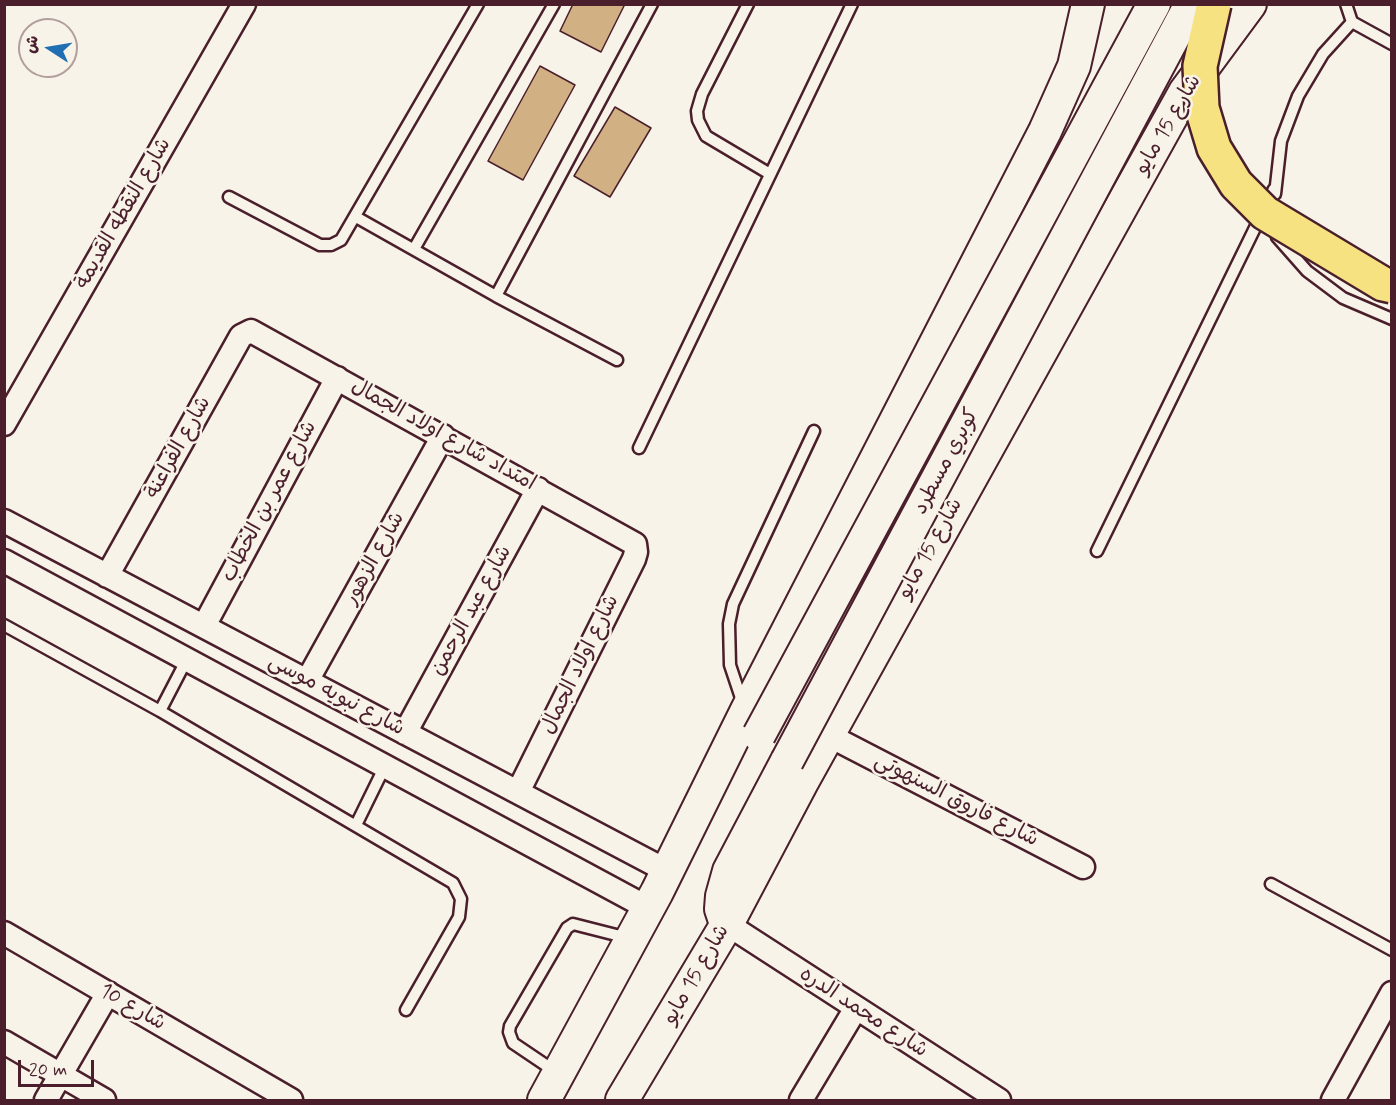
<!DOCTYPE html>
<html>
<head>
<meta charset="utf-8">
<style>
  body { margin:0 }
  #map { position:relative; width:1396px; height:1105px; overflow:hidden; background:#f7f3e8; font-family:Mynerve,"Playpen Sans Arabic",sans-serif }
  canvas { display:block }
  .frame { position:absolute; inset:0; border:6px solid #4a1f2b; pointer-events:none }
  .north { position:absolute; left:18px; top:18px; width:60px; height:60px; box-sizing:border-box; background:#f7f3e8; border:2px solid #b29e9c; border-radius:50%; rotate:282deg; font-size:16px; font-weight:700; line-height:24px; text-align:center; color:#4a1f2b }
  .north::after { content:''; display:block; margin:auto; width:21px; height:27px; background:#1f6fb2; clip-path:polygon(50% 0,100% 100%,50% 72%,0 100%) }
  .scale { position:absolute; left:18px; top:1060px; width:76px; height:27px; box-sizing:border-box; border:3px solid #4a1f2b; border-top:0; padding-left:8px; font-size:18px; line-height:21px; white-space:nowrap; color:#4a1f2b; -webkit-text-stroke:4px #f7f3e8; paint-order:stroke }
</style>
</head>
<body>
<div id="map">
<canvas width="1396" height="1105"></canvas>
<div class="frame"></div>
<div class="north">ش</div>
<div class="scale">20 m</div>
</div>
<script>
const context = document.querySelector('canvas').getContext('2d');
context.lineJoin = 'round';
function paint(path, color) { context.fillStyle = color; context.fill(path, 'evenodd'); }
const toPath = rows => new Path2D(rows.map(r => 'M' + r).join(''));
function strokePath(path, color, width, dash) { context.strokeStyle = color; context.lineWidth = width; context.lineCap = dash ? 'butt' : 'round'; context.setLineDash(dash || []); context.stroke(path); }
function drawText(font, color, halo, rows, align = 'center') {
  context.font = font + ' Mynerve,"Playpen Sans Arabic",sans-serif'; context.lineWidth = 5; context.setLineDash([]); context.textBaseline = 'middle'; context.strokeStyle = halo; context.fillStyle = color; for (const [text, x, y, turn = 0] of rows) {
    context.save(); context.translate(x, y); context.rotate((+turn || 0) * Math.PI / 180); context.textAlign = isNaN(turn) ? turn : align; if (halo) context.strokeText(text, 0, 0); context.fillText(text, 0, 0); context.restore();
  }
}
const building = toPath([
  [573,4,625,4,601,52,560,31,573,4],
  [540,66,575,85,523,180,488,161,540,66],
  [615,107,651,128,610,197,574,176,615,107]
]);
paint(building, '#d1b084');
strokePath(building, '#4a1f2b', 1.5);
const service = toPath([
  [748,4,702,94,697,111,698,120,706,136,770,174],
  [1346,4,1352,22,1392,44],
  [1275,194,1281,141,1298,96,1323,54,1352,22],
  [229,197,320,245,331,245,341,240,478,4],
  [356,217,496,296,617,360],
  [1277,231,1277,237,1307,271,1343,298,1392,319],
  [414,249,554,4],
  [496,296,652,4],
  [639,448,852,4],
  [1097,551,1274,189],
  [4,625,160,711,453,883,461,899,459,917,406,1010],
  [743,704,730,665,729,624,733,604,814,431],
  [160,711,187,659],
  [356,825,385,766],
  [1271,884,1392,950],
  [556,1072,513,1043,509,1032,510,1026,567,928,573,924,628,938]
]);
const minor = toPath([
  [4,424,244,4],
  [4,521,667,871],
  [4,561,648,908],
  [107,576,241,336,251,331,635,544,636,552,634,559,518,792],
  [204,626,337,378],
  [307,681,443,436],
  [405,733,538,489],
  [828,735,1083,867],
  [727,924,999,1100],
  [4,933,291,1100],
  [4,1042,104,1100],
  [46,1100,108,993],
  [801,1100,856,1008],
  [1333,1100,1392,993]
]);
const secondary = toPath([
  [724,918,721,909,722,896,729,871,787,761],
  [544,1100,657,892,747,710,1045,131,1074,66,1088,4],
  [622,1100,727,924,802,782,1185,92,1250,4]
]);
strokePath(service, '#4a1f2b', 15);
strokePath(minor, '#4a1f2b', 27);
strokePath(secondary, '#4a1f2b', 36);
strokePath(service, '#f7f3e8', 10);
strokePath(minor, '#f7f3e8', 22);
strokePath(secondary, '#f7f3e8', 32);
const secondaryBridge = toPath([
  [759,735,1154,4],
  [787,761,1191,4]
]);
const primaryBridge = toPath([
  [1214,4,1200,66,1202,108,1214,148,1236,184,1265,213,1383,284,1392,286]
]);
strokePath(secondaryBridge, '#4a1f2b', 36, []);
strokePath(primaryBridge, '#4a1f2b', 38, []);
strokePath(secondaryBridge, '#f7f3e8', 32);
strokePath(primaryBridge, '#f7e281', 33);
drawText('21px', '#4a1f2b', '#f7f3e8', [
  ["شارع 15 مايو",1169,125,-60],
  ["شارع النقطه القديمة",124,214,-60],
  ["امتداد شارع اولاد الجمال",443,436,29],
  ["شارع الفراعنة",179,448,-61],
  ["كوبري مسطرد",947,462,-62],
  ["شارع عمر بن الخطاب",270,502,-62],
  ["شارع 15 مايو",931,549,-61],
  ["شارع الزهور",375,559,-61],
  ["شارع عبد الرحمن",472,611,-61],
  ["شارع اولاد الجمال",581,665,-64],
  ["شارع نبويه موسى",336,696,28],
  ["شارع فاروق السنهوتى",956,801,27],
  ["شارع 15 مايو",697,975,-60],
  ["شارع 10",132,1008,30],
  ["شارع محمد الدره",863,1013,33]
]);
</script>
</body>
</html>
